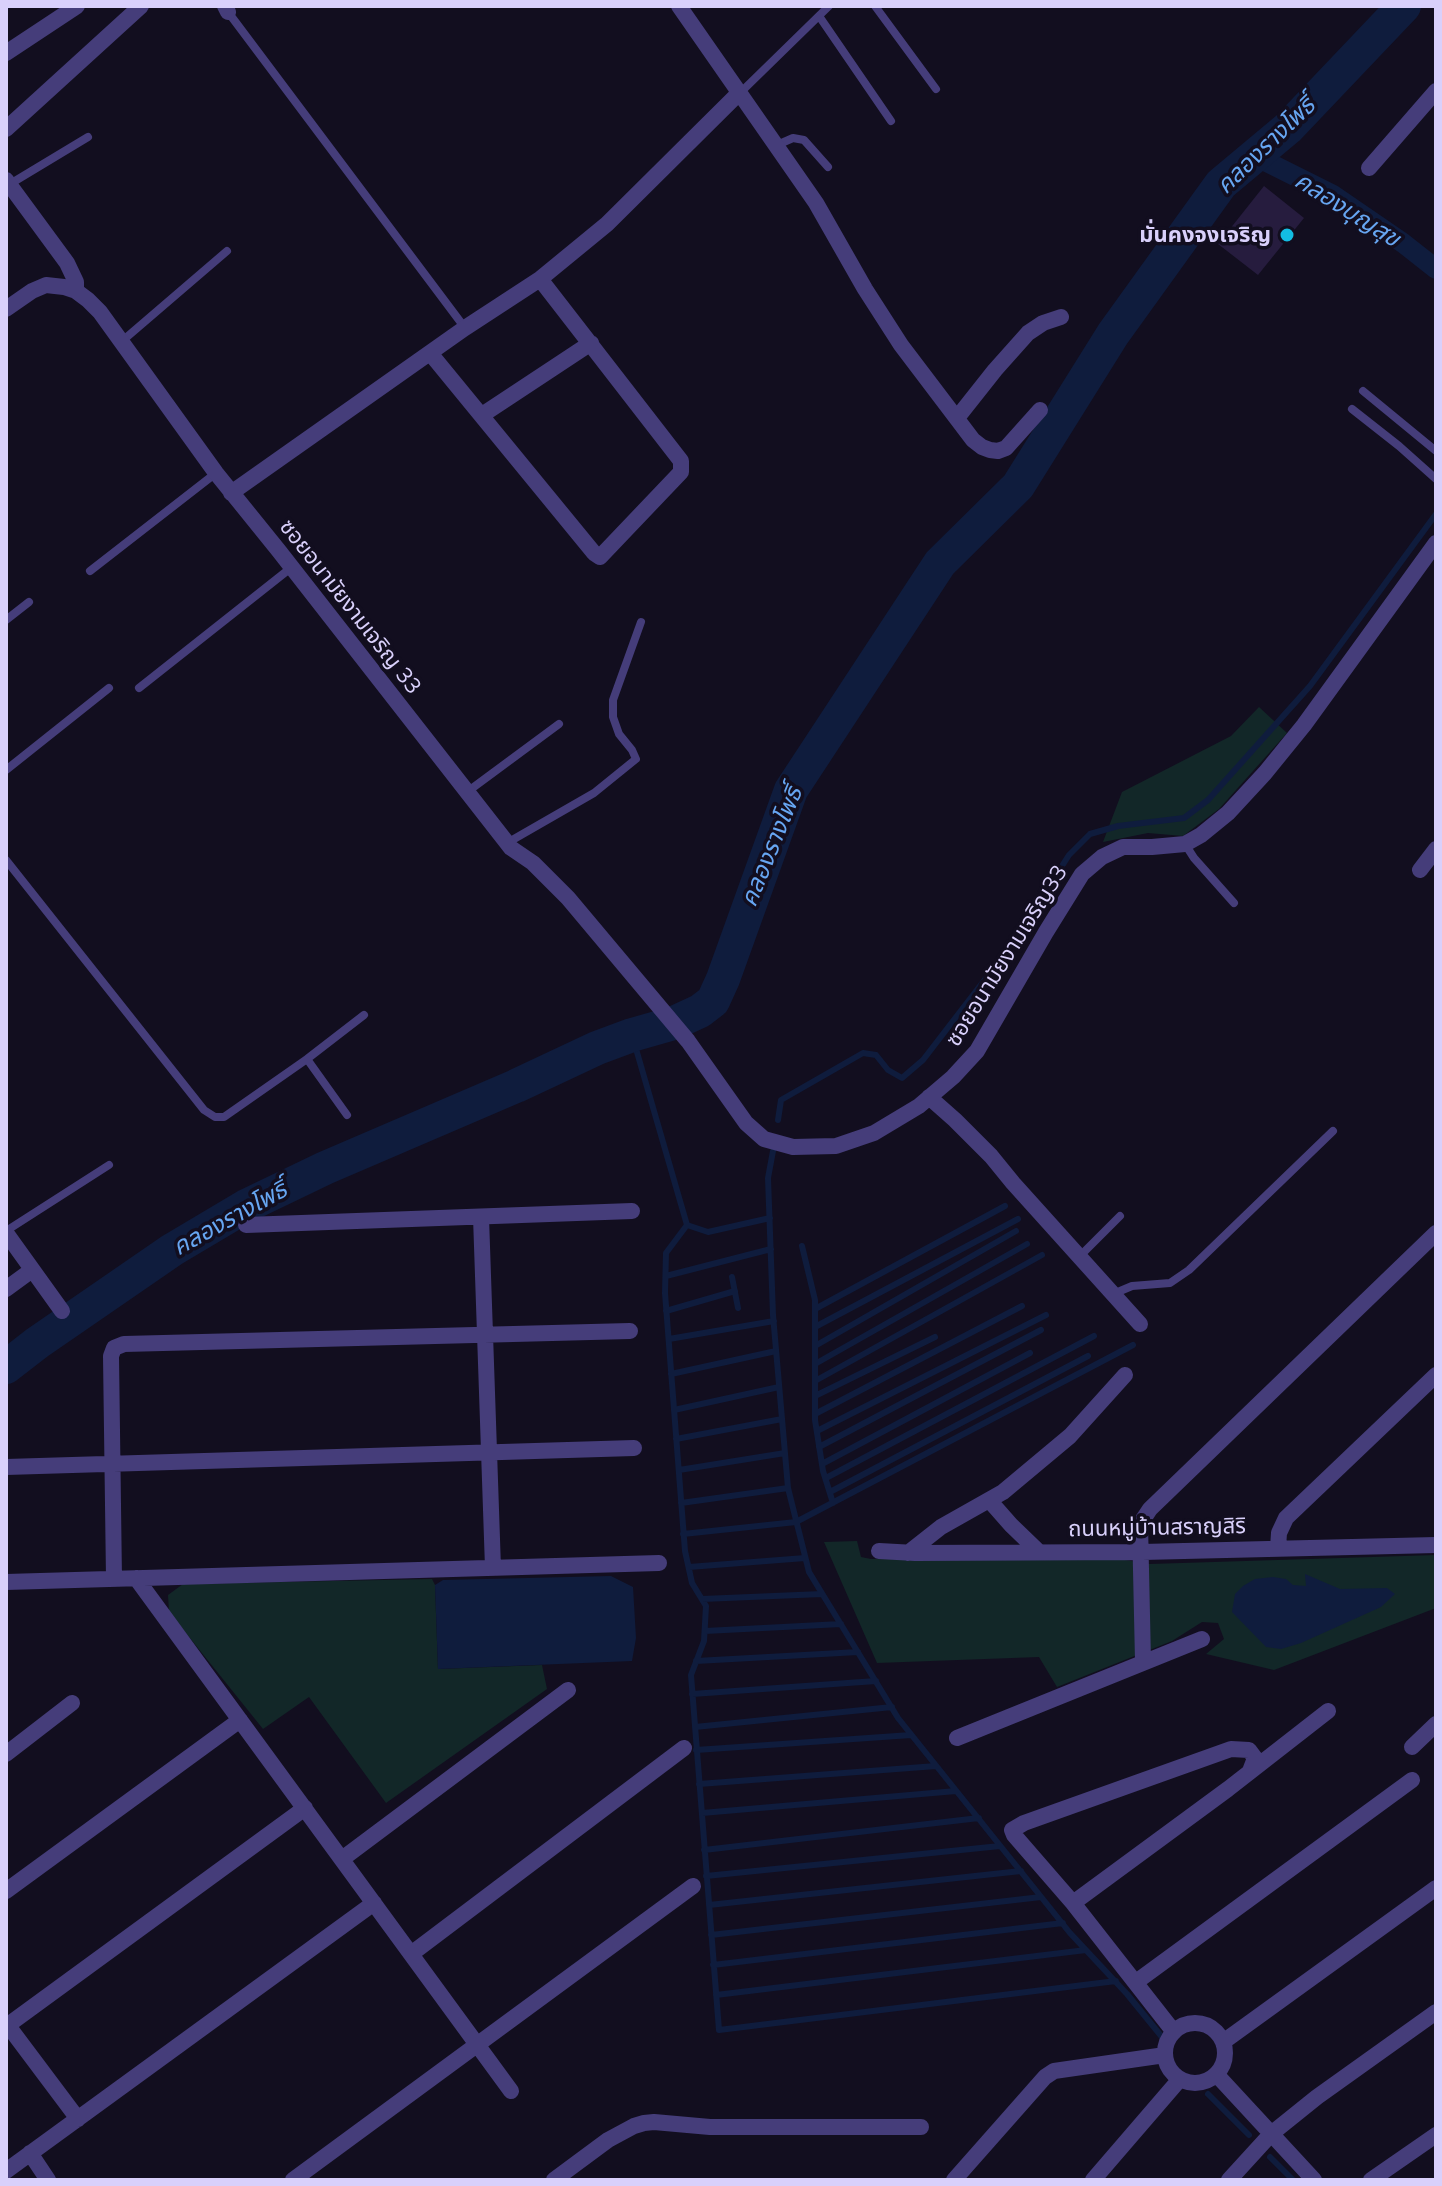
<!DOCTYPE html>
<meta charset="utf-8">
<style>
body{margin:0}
#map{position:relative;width:1442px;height:2186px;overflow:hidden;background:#120e1f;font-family:Mulish,sans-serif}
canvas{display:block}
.frame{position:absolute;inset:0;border:8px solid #d9d0fb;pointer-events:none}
</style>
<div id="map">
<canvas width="1442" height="2186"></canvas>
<div class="frame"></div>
</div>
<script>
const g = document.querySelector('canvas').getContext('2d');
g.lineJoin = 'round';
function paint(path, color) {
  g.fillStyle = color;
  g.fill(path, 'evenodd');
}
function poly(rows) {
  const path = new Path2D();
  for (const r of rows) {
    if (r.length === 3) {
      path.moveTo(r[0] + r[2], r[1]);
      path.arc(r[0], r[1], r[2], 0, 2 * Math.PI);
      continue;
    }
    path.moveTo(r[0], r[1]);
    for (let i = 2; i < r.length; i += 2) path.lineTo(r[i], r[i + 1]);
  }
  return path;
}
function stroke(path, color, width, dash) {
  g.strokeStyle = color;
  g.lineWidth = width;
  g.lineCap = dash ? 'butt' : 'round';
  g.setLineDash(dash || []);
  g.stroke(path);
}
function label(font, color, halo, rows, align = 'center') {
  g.font = font + ' Mulish,"Noto Sans Thai",sans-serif';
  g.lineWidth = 7;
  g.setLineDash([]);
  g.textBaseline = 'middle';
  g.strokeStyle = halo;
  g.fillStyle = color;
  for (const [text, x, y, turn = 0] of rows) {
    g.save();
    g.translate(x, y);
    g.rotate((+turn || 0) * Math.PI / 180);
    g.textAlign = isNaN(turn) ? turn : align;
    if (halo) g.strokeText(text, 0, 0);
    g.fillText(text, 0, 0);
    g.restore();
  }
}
const green = poly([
 [1259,707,1287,733,1219,809,1183,836,1148,833,1103,842,1122,792,1231,736],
 [857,1541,861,1557,871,1559,1113,1558,1150,1564,1436,1555,1436,1608,1274,1670,1206,1654,1224,1639,1218,1623,1202,1622,1172,1641,1057,1687,1039,1657,877,1663,824,1542],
 [432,1579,435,1585,438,1669,542,1665,547,1689,386,1803,309,1697,263,1729,169,1612,168,1595,183,1584]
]);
const water = poly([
 [1305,1574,1340,1589,1387,1588,1395,1594,1381,1607,1301,1643,1281,1649,1266,1647,1232,1612,1235,1594,1243,1586,1255,1579,1273,1577,1286,1579,1293,1585,1306,1586],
 [611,1576,633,1587,636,1638,632,1661,438,1669,435,1585,443,1580]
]);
const stream = poly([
 [6,6,7,6],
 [632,1035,687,1225,666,1253,665,1293,685,1551,692,1583,706,1606,704,1641,691,1675,719,2030,1116,1981],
 [778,1120,781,1100,863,1053,876,1055,888,1070,902,1078,923,1060,1013,943,1069,855,1090,834,1118,826,1184,818,1208,800,1310,686,1436,514],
 [773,1151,768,1178,773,1315,788,1488,809,1572,898,1718,1070,1933,1127,1994,1162,2037],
 [687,1225,708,1232,770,1218],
 [802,1246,815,1300,815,1420,823,1471,833,1503],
 [666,1276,771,1249],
 [732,1277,738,1308],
 [815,1309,1005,1206],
 [666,1311,735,1291],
 [815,1327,1018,1219],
 [669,1339,774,1321],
 [815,1346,1016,1231],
 [815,1364,1027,1244],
 [671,1374,776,1351],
 [815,1381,1042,1255],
 [815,1396,935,1337],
 [674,1410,779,1387],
 [815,1414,1022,1306],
 [817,1431,1046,1315],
 [676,1439,782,1419],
 [819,1447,1041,1330],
 [822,1464,1030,1353],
 [679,1470,785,1453],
 [826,1478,1094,1336],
 [830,1492,1088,1356],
 [681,1503,788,1488],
 [683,1534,796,1522,1133,1345],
 [689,1567,805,1558],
 [702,1599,822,1594],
 [705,1631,841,1624],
 [696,1661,858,1652],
 [692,1694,876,1681],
 [695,1727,892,1707],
 [696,1750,911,1735],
 [699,1784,936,1766],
 [702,1813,956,1791],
 [704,1850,979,1818],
 [706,1876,1000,1846],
 [709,1905,1021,1871],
 [711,1935,1041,1897],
 [713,1965,1063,1923],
 [716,1995,1086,1950],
 [1208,2094,1249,2135],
 [1270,2157,1293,2180]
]);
const canal = poly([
 [1255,156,1333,195,1403,243,1436,269]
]);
const river = poly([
 [6,1367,37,1343,172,1250,246,1206,325,1168,516,1086,597,1048,632,1035,674,1023,700,1011,713,1001,723,979,791,790,940,563,1018,486,1113,334,1221,184,1288,128,1404,6]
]);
const building = poly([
 [1264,186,1304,218,1258,275,1218,244]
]);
const lane = poly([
 [875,6,936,89],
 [228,12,465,328],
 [819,16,891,121],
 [741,92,829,6],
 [777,145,793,138,804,140,828,167],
 [10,184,88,137],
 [121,342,227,251],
 [1363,391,1436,451],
 [1352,409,1399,446,1436,479],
 [90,571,216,473],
 [6,620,29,602],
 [139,688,292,567],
 [6,770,109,688],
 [467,792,559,724],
 [507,843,594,793,636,759,632,750,619,734,613,717,613,700,641,622],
 [1185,844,1194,858,1234,903],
 [6,860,204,1110,215,1117,224,1117,307,1059,364,1015],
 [307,1059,347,1115],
 [6,1231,109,1165],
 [1080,1256,1120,1216],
 [1113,1294,1132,1286,1170,1283,1189,1270,1333,1131]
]);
const street = poly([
 [225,6,228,12],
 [679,6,816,203,865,289,901,345,973,440,982,447,990,450,998,451,1006,448,1040,410],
 [6,53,77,6],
 [6,129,141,6],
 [1369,168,1436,91],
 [6,180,67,263,76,282,76,291],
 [6,309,32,291,46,285,64,287,76,291,88,300,100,312,216,473,279,551,511,848,533,863,568,898,688,1041,746,1123,764,1139,793,1147,836,1146,874,1133,919,1106,953,1077,977,1051,1046,932,1082,874,1102,857,1123,847,1152,847,1185,844,1201,835,1228,813,1265,773,1304,725,1436,543],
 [430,353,594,553,600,557,681,472,681,461,540,279],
 [482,415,591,343],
 [957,418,995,370,1028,333,1043,323,1061,317],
 [231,493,465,328,540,279,607,224,740,92],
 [1420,870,1436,849],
 [929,1097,955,1120,991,1156,1013,1183,1140,1324],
 [481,1217,493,1568],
 [246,1225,632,1211],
 [6,1233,62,1311],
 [6,1289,32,1270],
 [6,1467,634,1448],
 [989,1500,1011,1525,1039,1552],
 [1278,1548,1279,1533,1286,1518,1436,1375],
 [879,1551,915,1553,1142,1552,1436,1545],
 [908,1553,941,1527,1003,1492,1070,1436,1125,1375],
 [136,1578,511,2091],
 [114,1579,111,1356,114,1348,124,1344,630,1331],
 [6,1582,659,1563],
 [1143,1661,1140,1524,1150,1509,1436,1233],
 [957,1738,1202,1639],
 [1412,1747,1436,1724],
 [6,1754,72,1703],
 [342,1859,568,1690],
 [6,1891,240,1720],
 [1073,1903,1228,1789,1328,1711],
 [411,1954,684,1748],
 [1136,1982,1412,1780],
 [1195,2053,30],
 [6,2023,78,2119],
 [8,2025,305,1808],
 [1174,2032,1073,1903,1014,1835,1012,1830,1024,1823,1231,1749,1249,1750,1255,1758,1250,1771],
 [1223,2042,1436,1888],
 [1216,2074,1314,2180],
 [30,2153,48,2180],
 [6,2171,374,1903],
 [293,2180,693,1886],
 [554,2180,608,2140,634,2126,644,2123,654,2122,710,2127,921,2127],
 [954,2180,1045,2077,1054,2071,1165,2055],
 [1093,2180,1180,2079],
 [1229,2180,1271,2134,1317,2097,1436,2012],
 [1371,2180,1436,2135]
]);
const markers = [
 [1287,235,8,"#13bde3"]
];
const poiNames = [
 ["มั่นคงจงเจริญ",1271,235]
];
const streetNames = [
 ["ซอยอนามัยงามเจริญ 33",350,607,52],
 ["ซอยอนามัยงามเจริญ33",1007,956,-58],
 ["ถนนหมู่บ้านสราญสิริ",1157,1528,-1]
];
const waterNames = [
 ["คลองรางโพธิ์",1266,146,-44],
 ["คลองบุญสุข",1347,210,32],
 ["คลองรางโพธิ์",772,847,-68],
 ["คลองรางโพธิ์",230,1219,-29]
];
paint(green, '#122728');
paint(water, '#0f1c3d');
stroke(stream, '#0f1c3d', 6);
stroke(canal, '#0f1c3d', 20);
stroke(river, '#0f1c3d', 34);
paint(building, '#261c3e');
stroke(lane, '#453d7a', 8);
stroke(street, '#453d7a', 16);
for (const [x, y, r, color] of markers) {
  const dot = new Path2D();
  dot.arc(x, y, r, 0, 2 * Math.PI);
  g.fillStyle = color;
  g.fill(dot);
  stroke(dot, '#120e1f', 3);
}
label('bold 22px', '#d9d0fb', '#120e1f', poiNames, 'right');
label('22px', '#d9d0fb', '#120e1f', streetNames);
label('italic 24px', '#67a6f2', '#120e1f', waterNames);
</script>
